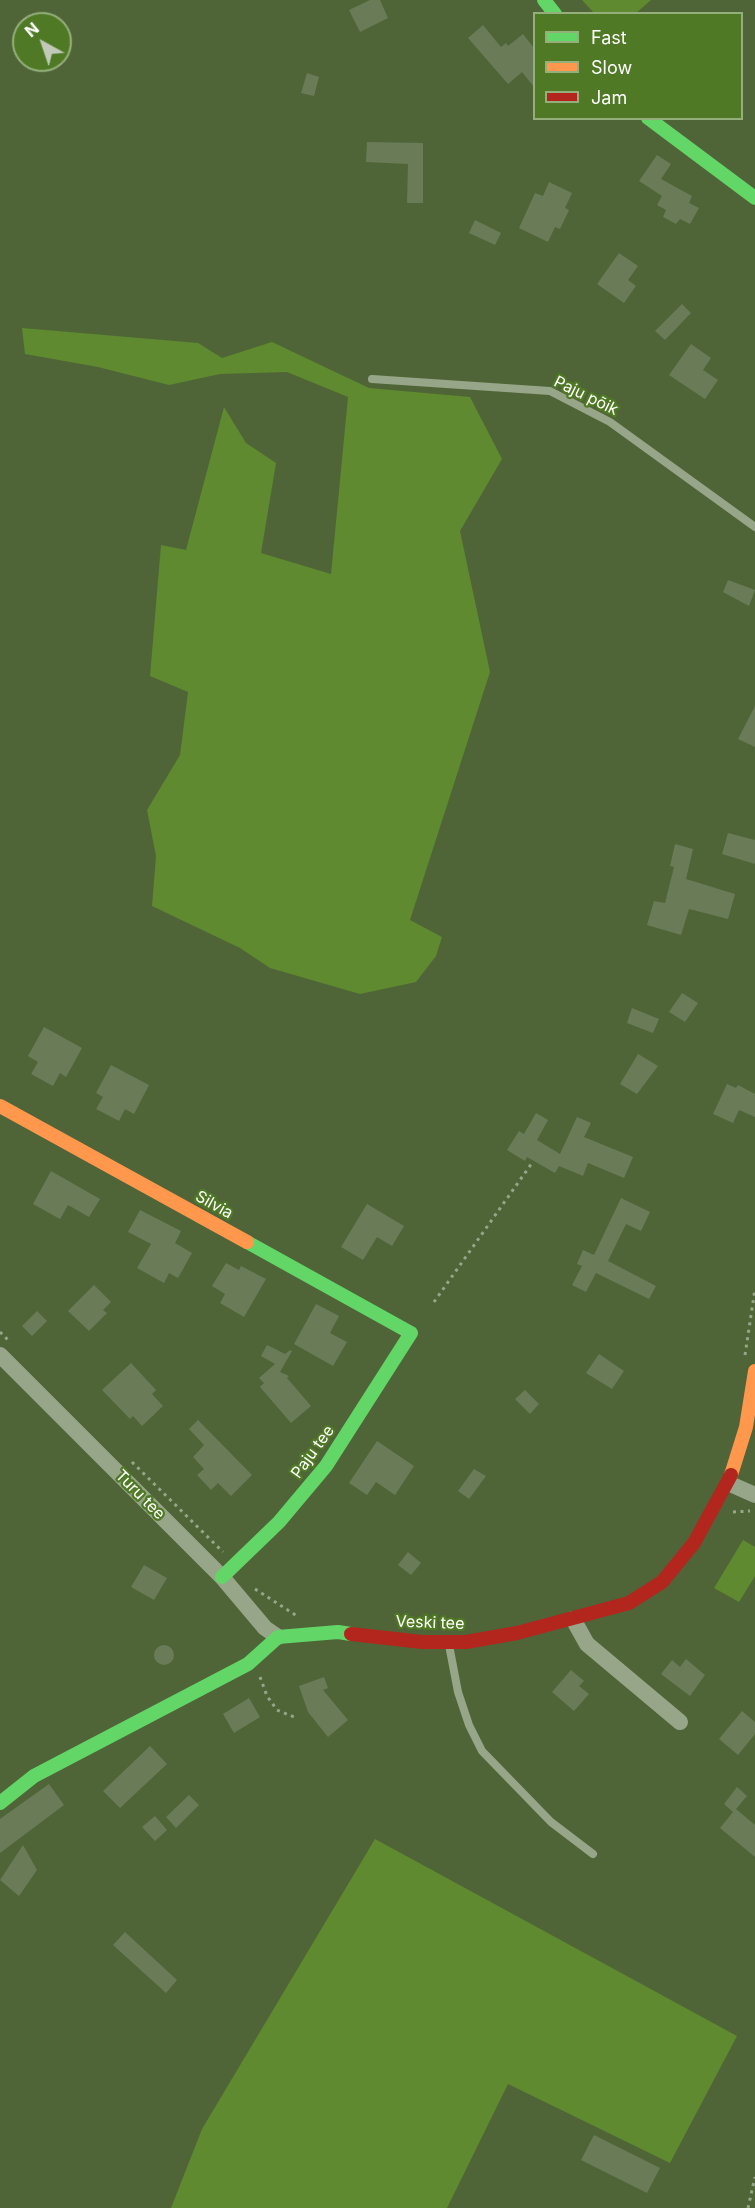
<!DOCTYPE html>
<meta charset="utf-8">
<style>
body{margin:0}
#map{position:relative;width:755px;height:2208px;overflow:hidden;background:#4f6538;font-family:Inter,sans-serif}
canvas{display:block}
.legend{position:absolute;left:533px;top:12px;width:210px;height:108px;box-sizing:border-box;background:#4f7924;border:2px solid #95af7c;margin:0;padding:8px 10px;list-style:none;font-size:18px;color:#fff}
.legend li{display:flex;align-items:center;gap:12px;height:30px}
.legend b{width:30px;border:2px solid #95af7c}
.north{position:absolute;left:12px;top:12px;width:60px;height:60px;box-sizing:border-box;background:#4f7924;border:2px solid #95af7c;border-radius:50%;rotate:320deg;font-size:16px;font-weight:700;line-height:24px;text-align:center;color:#fff}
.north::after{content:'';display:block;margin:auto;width:21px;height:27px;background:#c1c9b9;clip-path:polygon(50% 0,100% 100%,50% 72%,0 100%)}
</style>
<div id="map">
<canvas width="755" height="2208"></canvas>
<ul class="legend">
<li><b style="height:8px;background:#63d668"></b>Fast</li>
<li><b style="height:8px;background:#ff974d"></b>Slow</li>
<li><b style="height:8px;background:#b3261e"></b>Jam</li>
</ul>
<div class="north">N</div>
</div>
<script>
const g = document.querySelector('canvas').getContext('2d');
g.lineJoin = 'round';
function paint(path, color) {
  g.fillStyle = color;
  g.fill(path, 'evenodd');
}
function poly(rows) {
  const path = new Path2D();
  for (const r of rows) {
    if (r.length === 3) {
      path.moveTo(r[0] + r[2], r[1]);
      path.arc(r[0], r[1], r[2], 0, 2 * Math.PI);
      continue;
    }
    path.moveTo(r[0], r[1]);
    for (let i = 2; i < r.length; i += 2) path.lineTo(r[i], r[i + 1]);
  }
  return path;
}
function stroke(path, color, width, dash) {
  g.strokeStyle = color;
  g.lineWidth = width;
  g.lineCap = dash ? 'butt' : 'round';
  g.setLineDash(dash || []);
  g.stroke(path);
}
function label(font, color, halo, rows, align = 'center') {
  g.font = font + ' Inter,sans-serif';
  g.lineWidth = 4.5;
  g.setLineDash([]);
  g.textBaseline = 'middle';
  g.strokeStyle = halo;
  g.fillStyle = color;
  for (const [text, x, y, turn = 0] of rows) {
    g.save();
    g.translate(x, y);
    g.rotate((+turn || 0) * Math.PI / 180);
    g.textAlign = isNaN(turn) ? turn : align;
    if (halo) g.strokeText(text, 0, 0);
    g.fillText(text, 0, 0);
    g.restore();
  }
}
const green = poly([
 [582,0,651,0,635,14,594,13],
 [22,328,198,343,222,358,272,342,369,388,470,397,502,459,460,531,490,672,410,920,442,937,436,956,416,982,360,994,270,968,240,948,152,906,156,856,147,810,180,755,188,692,150,676,161,545,186,550,224,407,246,443,276,463,261,553,331,574,348,397,287,372,220,374,169,385,98,367,25,354],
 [743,1540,755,1547,755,1576,739,1602,714,1588],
 [375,1839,737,2036,670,2163,508,2084,447,2208,171,2208,202,2129]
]);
const building = poly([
 [370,0,380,0,388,18,360,32,349,10],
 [483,25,501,47,506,43,508,46,523,34,534,48,534,87,522,72,508,84,468,38],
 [307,73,319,77,314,96,301,93],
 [367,142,423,143,423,203,407,203,408,164,366,162],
 [657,155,671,164,661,179,692,196,689,203,699,208,690,224,680,219,676,224,663,217,666,210,657,205,662,196,639,181],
 [549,182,572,193,565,208,569,210,560,229,555,227,548,242,519,228,535,193,543,196],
 [475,220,501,233,495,245,469,233],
 [619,253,638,266,628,280,636,286,624,303,597,284],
 [682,304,691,313,665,340,655,331],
 [691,344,711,358,703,370,718,380,705,399,669,375],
 [728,580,755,590,749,606,723,592],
 [755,706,755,747,738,739],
 [728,833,755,840,755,864,722,854],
 [675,844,693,849,686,879,735,894,728,919,689,909,681,935,647,925,654,901,665,903,674,867,670,866],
 [682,993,698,1003,685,1022,669,1012],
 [632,1008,659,1019,653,1033,627,1023],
 [44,1027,82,1048,66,1077,60,1073,53,1086,31,1074,38,1062,28,1056],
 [638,1054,658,1066,637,1094,620,1084],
 [111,1065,149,1085,134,1114,125,1109,119,1121,96,1109,103,1097,96,1093],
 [727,1084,736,1088,738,1085,755,1094,755,1117,739,1110,733,1123,713,1114],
 [536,1113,548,1120,537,1140,560,1154,577,1117,591,1123,584,1137,633,1157,624,1178,588,1163,583,1176,559,1166,555,1173,527,1157,525,1161,507,1150,519,1131,524,1134],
 [51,1171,100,1199,89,1217,68,1205,60,1219,33,1204],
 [621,1198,650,1212,641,1231,626,1224,608,1261,656,1286,649,1299,596,1273,586,1292,572,1285,582,1266,577,1264,583,1250,594,1255],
 [367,1204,404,1226,392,1246,377,1237,363,1260,341,1247],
 [140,1210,181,1231,175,1243,192,1253,178,1278,169,1273,164,1283,137,1268,151,1244,128,1232],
 [226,1263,239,1270,241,1266,266,1279,244,1317,220,1303,225,1294,212,1286],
 [94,1285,111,1302,103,1310,107,1313,89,1331,68,1311],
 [316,1304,339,1316,330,1333,347,1342,333,1366,294,1344],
 [37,1311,47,1321,32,1336,22,1326],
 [267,1345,285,1354,290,1350,292,1351,280,1372,289,1376,287,1378,311,1406,291,1423,260,1387,264,1383,259,1378,275,1364,261,1356],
 [599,1354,624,1371,612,1389,586,1373],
 [131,1363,156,1390,152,1394,163,1406,142,1426,133,1416,130,1419,102,1390],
 [525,1390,539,1404,530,1414,515,1399],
 [198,1420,252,1475,231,1496,218,1483,211,1490,197,1475,204,1469,193,1457,204,1445,189,1429],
 [377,1441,414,1466,395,1495,376,1482,367,1495,349,1483],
 [474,1469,486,1476,469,1499,458,1491],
 [408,1552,421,1563,411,1575,398,1565],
 [144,1565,167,1578,154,1600,131,1587],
 [164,1655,10],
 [686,1659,705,1675,690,1696,661,1674,672,1660,680,1667],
 [571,1670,584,1681,579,1686,589,1694,574,1711,552,1692],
 [324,1677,328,1688,323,1690,348,1720,328,1737,308,1712,299,1686],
 [249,1698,260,1717,234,1733,223,1714],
 [742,1711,755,1722,755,1734,738,1755,719,1739],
 [150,1746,167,1764,120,1808,103,1791],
 [49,1784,64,1805,0,1853,0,1819],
 [737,1787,747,1796,736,1809,755,1825,755,1857,720,1828,733,1812,724,1804],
 [189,1795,199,1805,176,1828,166,1817],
 [155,1816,167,1830,155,1841,142,1827],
 [23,1845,37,1870,19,1896,0,1880],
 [125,1932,177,1980,166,1993,113,1945],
 [594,2135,660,2168,647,2193,581,2160]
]);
const path = poly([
 [434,1302,532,1163],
 [0,1332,9,1341],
 [745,1355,755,1289],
 [132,1462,223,1552],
 [733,1512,750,1511],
 [255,1589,297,1616],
 [260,1677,267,1696,277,1710,294,1717],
 [748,2208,755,2177]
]);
const lane = poly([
 [372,379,550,391,610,422,755,527],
 [449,1645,458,1692,469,1725,482,1751,551,1822,593,1854]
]);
const street = poly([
 [0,1355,222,1577,265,1628,278,1637],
 [728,1483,755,1495],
 [573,1619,587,1644,680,1722]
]);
const fast = poly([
 [544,0,555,14],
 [648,118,755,198],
 [222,1577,279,1522,326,1466,411,1333,247,1242],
 [0,1803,34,1776,248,1664,278,1637,338,1632,351,1634]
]);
const slow = poly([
 [0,1106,247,1242],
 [731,1475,746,1427,755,1371]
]);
const jam = poly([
 [351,1634,422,1642,466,1642,517,1633,629,1603,662,1582,694,1543,731,1475]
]);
const streetNames = [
 ["Paju põik",586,396,26],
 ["Silvia",214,1205,29],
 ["Paju tee",313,1452,-54],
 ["Turu tee",140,1495,45],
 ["Veski tee",430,1623,2]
];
paint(green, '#5f8a2f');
paint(building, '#6a7b58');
stroke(path, '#97a688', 3, [3, 4.5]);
stroke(lane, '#97a688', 8);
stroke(street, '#97a688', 16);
stroke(fast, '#63d668', 14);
stroke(slow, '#ff974d', 14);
stroke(jam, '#b3261e', 14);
label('16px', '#fff', '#4f7924', streetNames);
</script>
